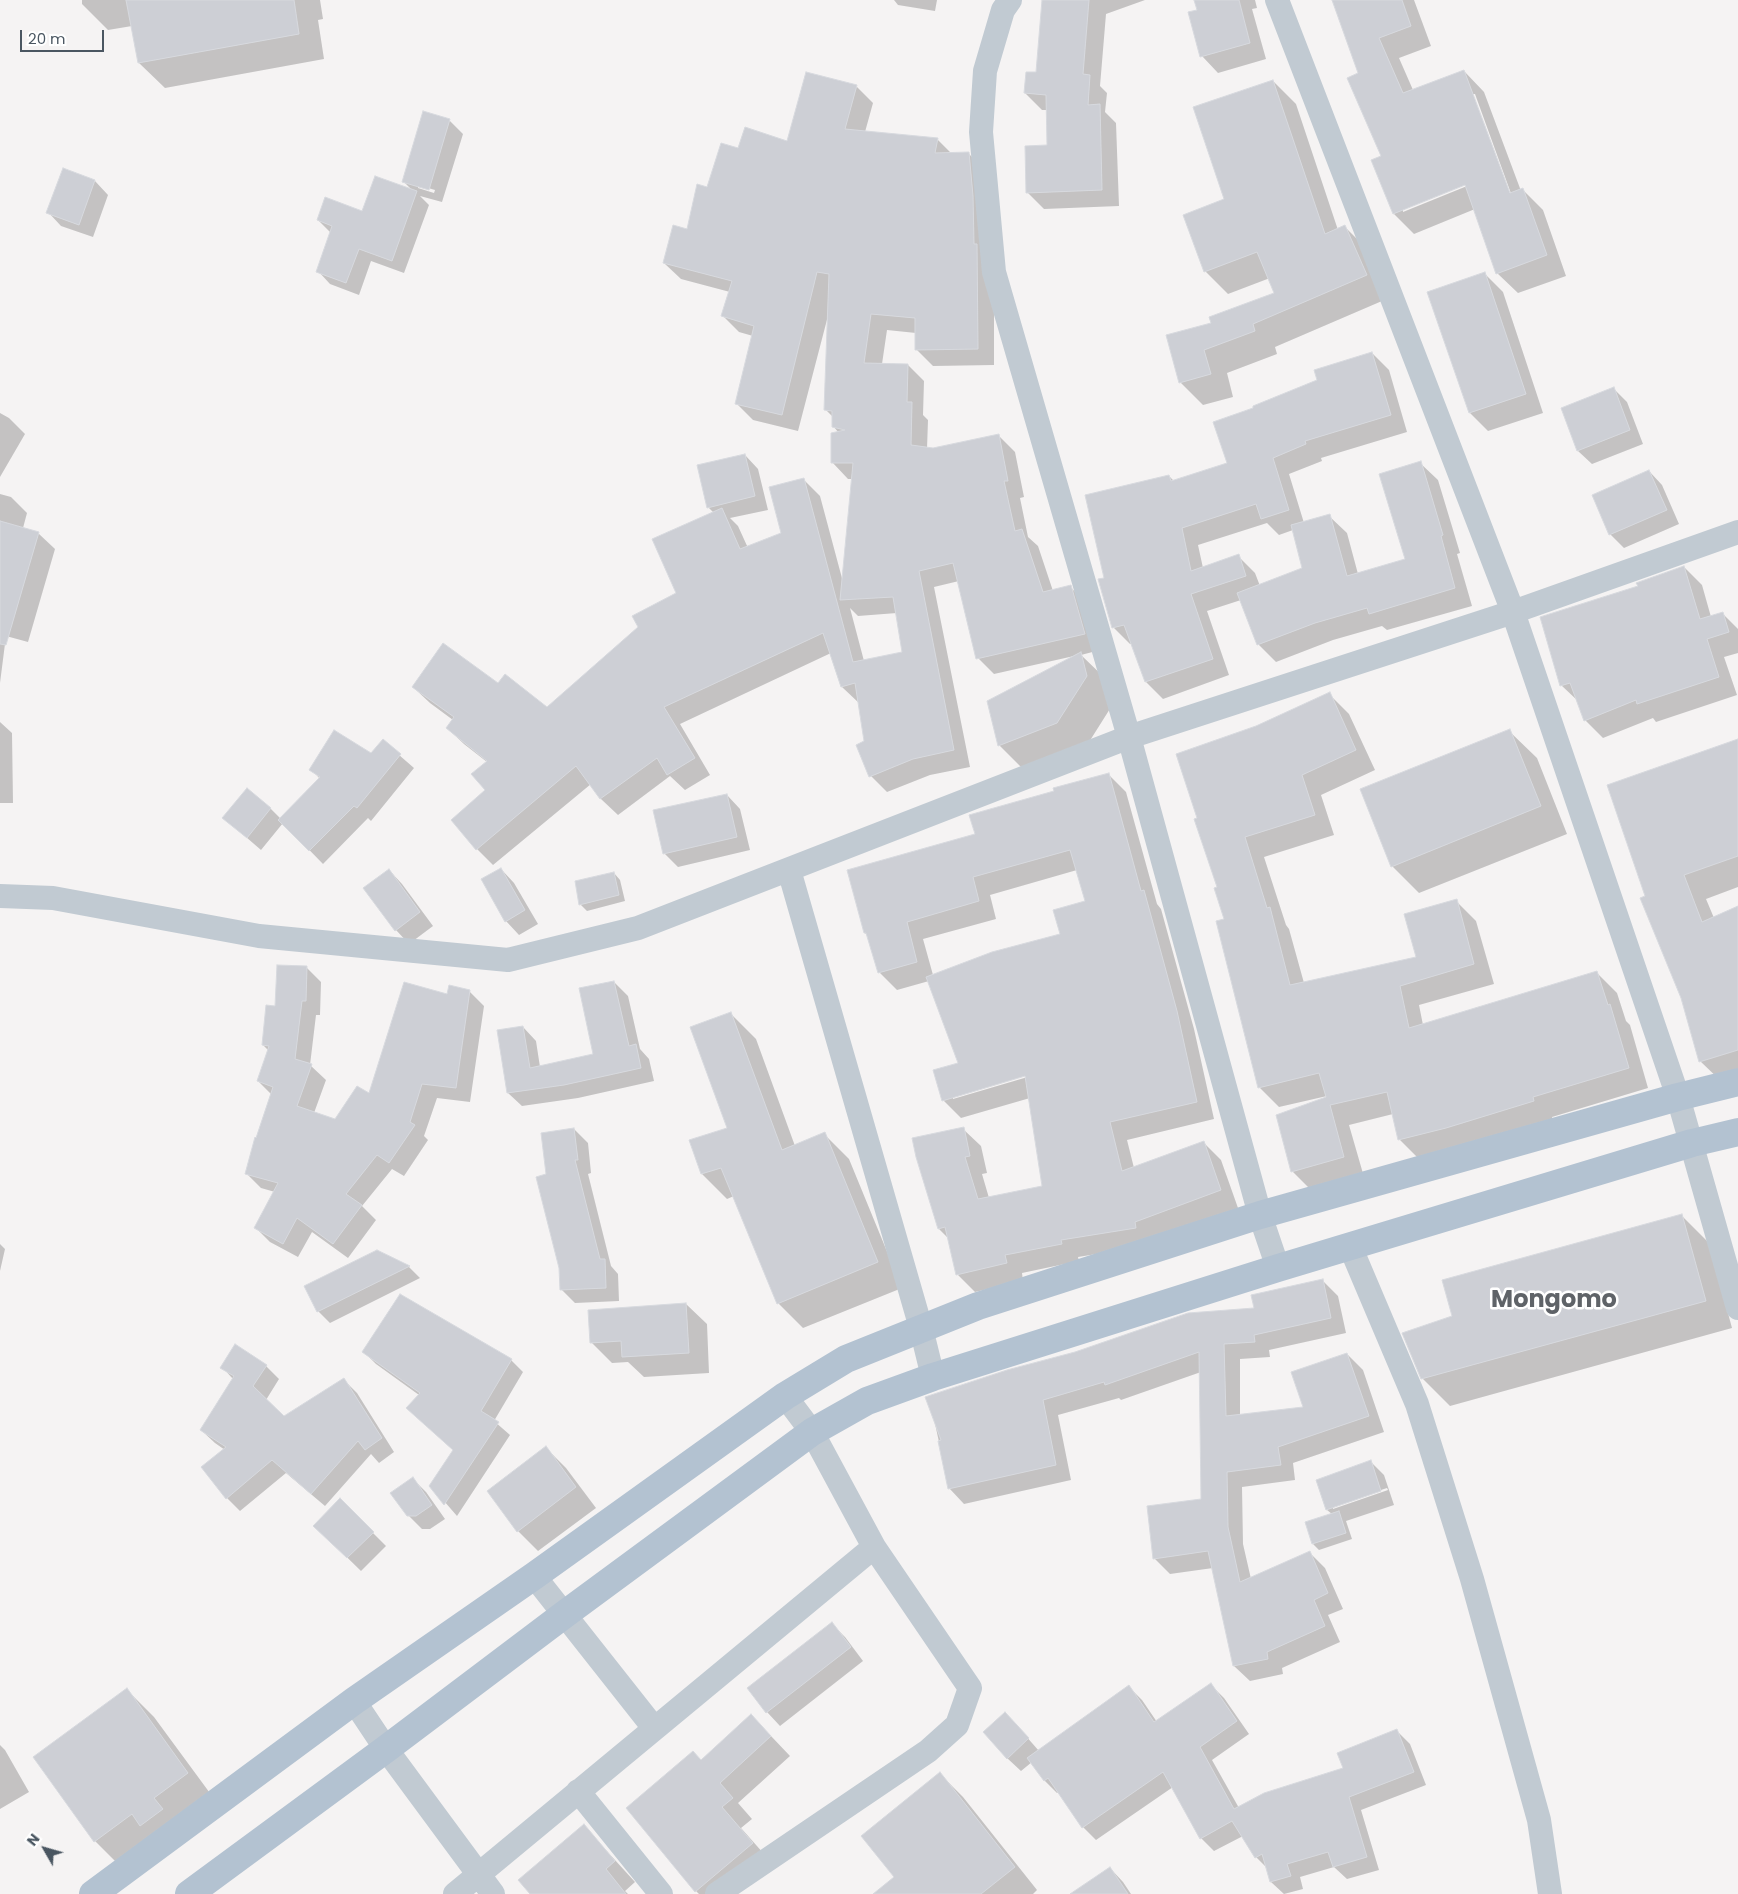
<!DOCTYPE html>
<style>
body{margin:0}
#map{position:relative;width:1738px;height:1894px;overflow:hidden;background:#f5f3f3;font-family:Poppins,sans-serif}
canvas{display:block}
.north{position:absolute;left:20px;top:1824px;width:50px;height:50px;-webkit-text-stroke:4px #fff;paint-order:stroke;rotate:308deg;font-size:14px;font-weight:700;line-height:20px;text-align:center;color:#4a5661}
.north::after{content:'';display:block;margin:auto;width:18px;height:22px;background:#4a5661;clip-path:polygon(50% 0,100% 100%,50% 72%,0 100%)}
.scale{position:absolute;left:20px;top:30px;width:84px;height:22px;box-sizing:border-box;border:2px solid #4a5661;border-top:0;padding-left:6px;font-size:15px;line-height:18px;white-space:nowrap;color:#4a5661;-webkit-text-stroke:4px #fff;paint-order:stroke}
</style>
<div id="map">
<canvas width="1738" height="1894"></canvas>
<div class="north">N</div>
<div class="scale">20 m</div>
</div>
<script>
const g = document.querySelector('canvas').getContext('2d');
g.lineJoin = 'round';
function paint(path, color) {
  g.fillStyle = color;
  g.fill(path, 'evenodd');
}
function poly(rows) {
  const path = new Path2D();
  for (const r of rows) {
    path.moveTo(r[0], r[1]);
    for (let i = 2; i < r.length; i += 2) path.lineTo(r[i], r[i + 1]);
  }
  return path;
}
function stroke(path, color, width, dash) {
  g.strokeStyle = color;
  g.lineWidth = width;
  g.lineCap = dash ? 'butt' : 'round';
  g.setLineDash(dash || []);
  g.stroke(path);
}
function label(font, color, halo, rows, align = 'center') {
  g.font = font + ' Poppins,sans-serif';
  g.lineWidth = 5;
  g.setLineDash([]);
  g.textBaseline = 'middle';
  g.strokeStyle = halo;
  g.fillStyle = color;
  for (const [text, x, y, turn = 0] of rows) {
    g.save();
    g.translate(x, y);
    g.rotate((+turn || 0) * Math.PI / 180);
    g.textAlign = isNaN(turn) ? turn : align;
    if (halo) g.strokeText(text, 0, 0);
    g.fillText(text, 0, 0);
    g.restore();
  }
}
const shadow = poly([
 [82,0,320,0,323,19,318,20,324,59,165,88,139,63,132,26,108,30,82,4],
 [894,0,937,0,935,11,898,5],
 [1043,0,1145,0,1106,14,1100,86,1107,93,1105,112,1116,123,1119,206,1044,209,1027,192,1048,146,1047,110,1042,110,1025,93,1037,74],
 [1195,0,1255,0,1257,8,1252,9,1266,59,1218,73,1202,56,1199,11],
 [1333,0,1414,0,1431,46,1399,58,1413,90,1464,71,1484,92,1521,191,1523,190,1543,210,1566,276,1518,293,1497,273,1475,209,1414,234,1394,214,1373,160,1382,156,1360,73],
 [1472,94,1475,94,1513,199,1511,200],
 [1471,181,1472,184,1403,212,1403,209],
 [1273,81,1296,104,1338,230,1345,227,1368,250,1389,298,1275,347,1277,354,1227,373,1233,397,1203,405,1180,382,1213,323,1276,293,1270,278,1228,294,1205,271,1225,200],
 [856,86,873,103,865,132,937,139,952,154,969,154,985,170,994,301,994,365,933,366,916,349,916,333,887,330,882,364,908,365,924,381,923,415,928,420,927,449,933,450,999,436,1015,452,1024,497,1020,498,1028,537,1038,546,1053,591,1070,587,1087,603,1100,650,1081,655,1108,681,1113,704,1084,750,1026,772,999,745,1074,656,994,674,978,658,959,581,934,587,970,767,930,775,887,792,871,776,860,704,842,687,831,653,680,724,710,775,685,790,670,776,618,815,601,799,591,784,493,865,477,849,453,820,487,791,487,762,464,744,447,728,453,720,430,703,413,687,499,685,547,708,678,594,714,513,708,507,745,455,758,469,768,510,730,518,738,526,748,548,782,534,803,479,820,496,843,582,853,479,848,479,832,462,839,433,833,426,833,417,826,410,829,312,798,431,753,420,736,403,753,336,739,332,723,316,730,292,681,279,664,263,688,230,708,188,739,150,788,143],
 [850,608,858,616,897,613,903,653,864,661],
 [449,120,463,134,442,202,420,196,429,205,404,273,371,261,359,295,330,284,318,271,331,233,318,220,362,212,413,191,403,181],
 [418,185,435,190,434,193,418,188],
 [63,170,95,181,108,195,93,237,61,226,48,212],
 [1485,274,1503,292,1543,413,1488,431,1470,413],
 [1372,353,1389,370,1407,432,1321,458,1322,461,1289,474,1304,523,1329,516,1347,533,1358,574,1407,560,1420,463,1438,480,1460,553,1457,554,1472,606,1387,630,1382,626,1333,640,1276,662,1259,645,1241,600,1207,611,1229,675,1163,699,1146,682,1132,644,1130,644,1113,627,1105,579,1169,476,1175,482,1229,464,1255,408,1319,380],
 [1267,523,1279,535,1293,530,1304,568,1260,586,1255,573,1238,556,1203,568,1198,545],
 [1614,389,1627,402,1643,444,1592,464,1578,451,1563,409],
 [0,413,9,418,25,434,0,477],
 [1649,471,1662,485,1679,524,1624,548,1610,534],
 [0,494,11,497,27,513,23,528,38,533,55,549,28,642,6,636,0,683],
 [1684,567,1702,585,1711,617,1722,613,1738,629,1738,653,1724,657,1737,695,1656,722,1653,718,1603,738,1585,720,1579,702,1561,685],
 [1329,694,1349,714,1375,770,1321,795,1334,835,1264,857,1286,925,1289,929,1304,983,1417,958,1456,901,1476,921,1494,984,1419,1005,1423,1025,1597,973,1617,993,1626,1021,1630,1025,1648,1088,1552,1117,1553,1121,1419,1159,1399,1139,1393,1114,1349,1125,1364,1177,1312,1191,1292,1171,1328,1097,1327,1096,1279,1107,1259,1087,1218,888,1199,818,1257,728],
 [0,722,12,733,13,803,0,803],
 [1509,731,1537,758,1567,834,1419,893,1392,866],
 [1738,740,1738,887,1706,899,1714,918,1738,907,1738,1080,1724,1084,1700,1061,1682,998,1647,897],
 [383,741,414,768,371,821,368,818,323,864,283,823,261,850,224,818,270,808,281,819,320,779,311,769,371,755],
 [1108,774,1126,792,1157,904,1161,909,1194,1029,1214,1119,1127,1140,1134,1168,1204,1143,1221,1160,1238,1208,1153,1245,1078,1257,1079,1261,1022,1273,1023,1281,975,1292,957,1274,949,1239,939,1229,963,1129,981,1146,987,1173,982,1174,989,1198,1044,1187,1030,1098,961,1118,943,1100,960,1063,929,981,897,990,879,972,868,936,865,933,976,834,1056,792],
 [1077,870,1086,902,1061,935,933,975,923,939,996,919,990,895],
 [1031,1073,1031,1076,953,1099,953,1096],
 [727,795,740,809,750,850,678,867,664,853],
 [501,869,514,883,538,924,519,935,506,921],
 [389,870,402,884,433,926,409,944,396,930],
 [614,873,620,880,625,901,587,911,580,904],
 [307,968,321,982,320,1015,316,1015,310,1065,326,1080,314,1113,335,1120,369,1095,447,996,469,991,484,1006,470,1102,437,1098,424,1136,428,1140,404,1176,392,1169,362,1206,376,1220,348,1258,312,1232,298,1257,270,1242,256,1228,275,1192,261,1188,247,1174,272,1095,258,1081,269,1051,263,1045,277,1007],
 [614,982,628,996,640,1049,649,1059,654,1081,578,1098,522,1106,508,1093,523,1027,536,1041,540,1067,594,1055],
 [731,1014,756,1039,795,1146,824,1134,849,1159,902,1288,803,1328,778,1303,734,1196,727,1199,702,1174,728,1129],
 [574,1129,588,1143,591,1173,588,1174,611,1266,618,1274,619,1301,575,1303,561,1289,561,1268,547,1175],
 [1682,1216,1709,1243,1732,1328,1450,1406,1423,1379,1404,1334,1453,1317],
 [0,1244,5,1249,0,1271],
 [377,1251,409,1267,420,1278,330,1323,318,1311],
 [1323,1281,1338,1296,1346,1333,1269,1350,1270,1357,1240,1359,1240,1416,1304,1408,1347,1354,1363,1370,1384,1432,1293,1463,1295,1480,1242,1487,1243,1544,1251,1579,1310,1553,1325,1568,1343,1609,1328,1615,1340,1642,1282,1668,1283,1674,1250,1681,1234,1666,1213,1568,1170,1574,1154,1558,1202,1500,1201,1372,1121,1400,1119,1398,1058,1415,1071,1480,964,1504,949,1488,934,1419,1256,1309],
 [686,1304,707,1324,709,1373,644,1377,628,1362,612,1363,591,1342],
 [364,1352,511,1360,523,1372,494,1421,510,1435,457,1516,431,1486,454,1451,407,1408,419,1395,376,1364],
 [266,1366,279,1379,266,1400,284,1417,344,1380,357,1393,394,1452,379,1463,371,1454,325,1506,286,1473,240,1511,227,1498,225,1450,215,1443,201,1430,233,1379,222,1367],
 [546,1448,566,1468,596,1508,538,1551,518,1531],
 [1371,1462,1384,1475,1394,1505,1346,1521,1352,1539,1319,1550,1313,1544,1306,1523,1332,1514,1327,1510,1317,1480],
 [1387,1488,1388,1490,1333,1509,1333,1506],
 [412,1478,426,1492,445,1519,430,1529,422,1529,408,1515],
 [340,1500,386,1546,361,1571,315,1526],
 [832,1624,845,1637,863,1661,780,1726,767,1712],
 [1211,1685,1224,1698,1249,1734,1212,1760,1239,1808,1345,1768,1397,1731,1410,1744,1426,1785,1361,1810,1379,1870,1347,1879,1334,1867,1300,1877,1303,1889,1284,1894,1271,1882,1268,1869,1256,1857,1243,1836,1214,1851,1201,1838,1173,1787,1096,1840,1083,1827,1059,1792,1057,1793,1044,1780,1032,1762,1021,1771,1007,1758,1018,1727,1039,1751,1129,1687,1142,1700,1157,1722],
 [127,1690,154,1717,215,1800,122,1868,95,1841],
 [771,1736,790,1756,738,1803,752,1819,741,1828,772,1863,735,1894,699,1894,696,1891,701,1761],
 [0,1745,5,1750,29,1792,0,1809],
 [940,1774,963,1797,1037,1890,1033,1894,875,1894,896,1877],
 [584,1826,635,1882,625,1891,628,1894,532,1894],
 [1110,1868,1123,1882,1131,1894,1087,1894]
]);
const building = poly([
 [126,0,294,0,299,34,138,63,126,0],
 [1042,0,1089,0,1083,74,1090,75,1088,105,1100,104,1102,190,1026,193,1025,146,1047,145,1046,95,1024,93,1026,72,1036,72,1042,0],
 [1194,0,1239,0,1250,43,1200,57,1188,12,1197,10,1194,0],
 [1332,0,1402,0,1411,26,1379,38,1403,93,1464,70,1510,193,1523,188,1547,255,1496,274,1465,185,1393,214,1371,160,1381,156,1347,78,1358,73,1332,0],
 [806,72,857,85,845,129,938,138,935,153,969,152,973,196,974,244,977,244,978,349,915,350,915,318,871,314,864,363,908,364,907,402,912,402,911,445,933,448,999,434,1008,481,1004,481,1015,531,1022,529,1043,592,1071,585,1085,634,976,659,953,563,919,571,954,750,913,759,869,777,856,745,864,741,855,683,841,687,823,633,664,707,695,758,667,775,657,758,600,799,576,766,476,850,451,820,485,790,471,774,487,761,446,728,454,717,412,687,443,643,498,683,505,674,547,707,638,627,632,616,676,593,652,539,722,508,740,549,781,533,769,487,804,478,853,662,902,652,893,597,840,600,853,463,831,463,831,433,845,430,832,427,832,411,824,410,829,274,817,272,782,415,735,404,754,326,721,316,732,281,663,263,673,225,687,229,697,184,707,187,721,143,738,148,745,127,787,141,806,72],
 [1273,80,1325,234,1345,225,1367,275,1253,324,1255,331,1204,350,1211,374,1179,383,1166,335,1211,323,1209,317,1274,293,1257,252,1204,272,1183,215,1224,199,1193,107,1273,80],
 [423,111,450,119,429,190,402,182,423,111],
 [63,168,95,180,79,225,46,213,63,168],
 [375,176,417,191,392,261,359,249,346,283,316,272,332,226,317,220,325,197,362,211,375,176],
 [1485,272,1526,394,1469,413,1427,292,1485,272],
 [1372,352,1391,415,1305,441,1306,444,1273,458,1289,510,1261,519,1256,504,1182,528,1191,571,1239,554,1246,576,1191,594,1213,659,1145,682,1124,625,1112,628,1098,579,1104,578,1085,495,1169,475,1171,481,1227,463,1213,422,1253,408,1253,406,1317,380,1314,370,1372,352],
 [1614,387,1630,430,1577,451,1561,408,1614,387],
 [745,454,755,496,707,508,697,465,745,454],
 [1421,461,1443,535,1441,536,1455,588,1369,614,1367,608,1315,623,1257,645,1237,593,1302,568,1291,525,1330,514,1347,576,1405,559,1379,474,1421,461],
 [1649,470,1667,510,1609,535,1592,495,1649,470],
 [0,521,39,532,6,645,0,644,0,521],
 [1684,566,1700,619,1723,612,1729,632,1707,639,1719,677,1637,704,1636,700,1584,721,1570,683,1560,686,1540,617,1638,586,1636,583,1684,566],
 [1081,652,1087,676,1057,723,998,746,987,701,1081,652],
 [1330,692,1356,750,1302,775,1315,815,1245,837,1267,908,1270,907,1290,985,1416,957,1404,914,1457,899,1474,964,1400,986,1409,1028,1597,971,1608,1005,1610,1004,1629,1068,1533,1097,1534,1101,1446,1128,1398,1140,1387,1092,1330,1105,1344,1157,1291,1172,1276,1115,1326,1097,1319,1073,1258,1088,1216,921,1224,919,1214,888,1217,887,1194,819,1197,818,1176,754,1256,726,1330,692],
 [1510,729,1541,806,1391,867,1360,789,1510,729],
 [334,730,371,753,383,739,401,754,357,808,354,806,309,851,278,820,320,777,309,770,334,730],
 [1738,739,1738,856,1684,875,1702,922,1738,906,1738,1050,1699,1062,1681,998,1640,898,1645,896,1607,785,1738,739],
 [1109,773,1141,891,1144,890,1177,1011,1197,1102,1110,1122,1122,1171,1204,1141,1221,1190,1135,1222,1136,1228,1061,1240,1062,1244,1005,1255,1007,1263,956,1275,945,1227,938,1229,916,1157,912,1138,964,1127,970,1156,965,1157,978,1199,1042,1186,1025,1076,942,1101,933,1070,958,1063,926,977,992,952,1060,934,1053,910,1085,901,1070,850,973,877,979,901,907,922,917,962,878,973,866,933,864,933,847,870,975,834,969,815,1054,791,1053,788,1109,773],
 [247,788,271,808,247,838,222,818,247,788],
 [727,794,737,837,663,854,653,810,727,794],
 [501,868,525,910,505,922,481,879,501,868],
 [389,869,420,912,395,931,363,888,389,869],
 [614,872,619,895,579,905,575,881,614,872],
 [277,965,307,966,306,1001,302,1001,295,1059,312,1064,297,1106,335,1119,357,1086,369,1093,404,982,447,994,449,985,470,990,456,1088,422,1084,410,1122,415,1125,389,1163,377,1155,346,1194,362,1205,333,1244,297,1218,283,1244,254,1228,278,1183,245,1174,255,1137,256,1138,273,1087,257,1081,269,1046,262,1045,266,1005,275,1006,277,965],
 [614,981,629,1046,636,1044,641,1068,564,1085,507,1093,497,1030,523,1026,530,1068,593,1054,579,988,614,981],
 [731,1012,782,1150,825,1132,878,1262,777,1304,721,1168,701,1174,689,1140,727,1128,690,1027,731,1012],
 [574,1128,578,1160,575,1160,600,1259,605,1259,606,1288,560,1290,559,1268,536,1177,546,1174,541,1133,574,1128],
 [1682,1214,1706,1301,1421,1379,1402,1333,1452,1316,1442,1280,1682,1214],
 [377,1250,410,1266,317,1312,304,1286,377,1250],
 [1323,1279,1331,1318,1254,1335,1255,1342,1224,1344,1226,1416,1303,1407,1291,1372,1347,1353,1369,1416,1278,1447,1281,1465,1227,1472,1228,1527,1240,1582,1310,1551,1328,1593,1314,1600,1325,1626,1267,1652,1268,1659,1233,1666,1208,1551,1153,1559,1147,1506,1201,1499,1199,1352,1105,1385,1104,1382,1043,1400,1056,1465,948,1489,938,1441,941,1440,925,1397,1007,1370,1075,1352,1188,1313,1254,1308,1251,1295,1323,1279],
 [400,1294,512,1359,481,1411,499,1422,444,1505,429,1486,453,1450,406,1408,420,1393,362,1352,400,1294],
 [686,1303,689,1353,622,1357,621,1341,590,1343,588,1310,686,1303],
 [235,1344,267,1365,253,1386,284,1416,344,1378,382,1438,365,1450,358,1441,311,1494,272,1460,226,1499,201,1467,226,1447,200,1430,234,1376,220,1368,235,1344],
 [546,1446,576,1487,517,1532,487,1491,546,1446],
 [1371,1460,1381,1491,1326,1510,1316,1480,1371,1460],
 [413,1477,432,1505,416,1516,407,1516,390,1493,413,1477],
 [340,1498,374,1532,347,1558,313,1526,340,1498],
 [1339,1511,1346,1533,1312,1544,1305,1522,1339,1511],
 [832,1622,851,1647,766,1713,747,1688,832,1622],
 [1211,1683,1237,1721,1200,1747,1234,1809,1264,1793,1343,1768,1337,1753,1397,1729,1414,1772,1349,1797,1367,1857,1333,1867,1328,1852,1287,1864,1291,1876,1270,1882,1262,1854,1255,1858,1232,1821,1200,1839,1163,1772,1082,1828,1048,1778,1044,1781,1027,1758,1129,1685,1154,1722,1211,1683],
 [127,1688,188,1773,154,1798,163,1809,140,1826,132,1814,94,1842,33,1757,127,1688],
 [1005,1712,1029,1738,1007,1759,983,1732,1005,1712],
 [751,1714,771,1736,720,1783,733,1798,722,1807,753,1843,695,1892,626,1808,693,1751,701,1760,751,1714],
 [940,1772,1015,1867,981,1894,873,1894,894,1877,861,1836,940,1772],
 [584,1824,615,1861,606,1869,626,1894,530,1894,518,1880,584,1824],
 [1110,1867,1128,1894,1070,1894,1110,1867]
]);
const minor = poly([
 [1010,0,1003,10,985,71,981,132,994,272,1129,737,1260,1215,1278,1268],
 [1277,0,1513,612,1678,1097,1738,1308],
 [789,870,921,1328,933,1377],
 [0,896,53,898,259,936,508,960,638,928,1129,737,1513,612,1738,532],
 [1350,1246,1417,1404,1472,1579,1539,1820,1550,1894],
 [534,1576,654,1728],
 [354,1701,386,1749,493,1894],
 [578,1791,661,1894],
 [455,1894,874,1547],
 [717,1894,928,1751,957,1725,970,1688,874,1547,812,1432,785,1396]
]);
const primary = poly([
 [93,1894,354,1701,534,1576,785,1396,846,1359,978,1306,1260,1215,1678,1097,1738,1082],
 [189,1894,386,1749,565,1614,812,1432,867,1401,933,1377,1278,1268,1692,1143,1738,1132]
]);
const townNames = [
 ["Mongomo",1554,1301]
];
paint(shadow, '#0003');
paint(building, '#cdcfd5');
stroke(building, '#d7d9de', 1);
stroke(minor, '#c1cad2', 24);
stroke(primary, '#b3c2d1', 28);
label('bold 24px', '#5f6368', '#fff', townNames);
</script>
